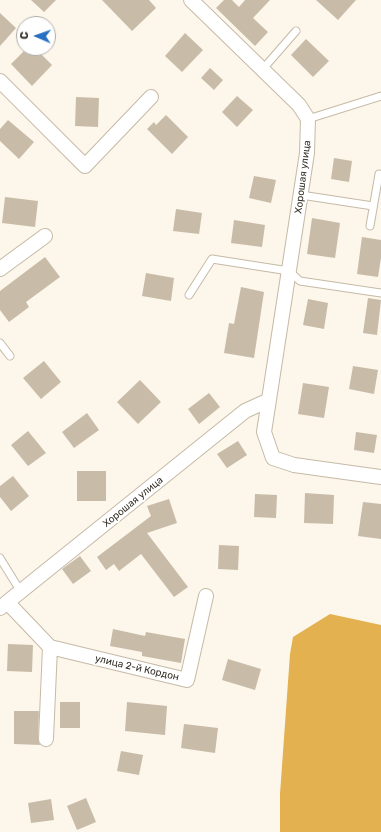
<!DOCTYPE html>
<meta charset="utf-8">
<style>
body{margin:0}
#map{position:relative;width:381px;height:832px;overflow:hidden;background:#fdf6ea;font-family:Rubik,sans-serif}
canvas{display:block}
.north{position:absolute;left:16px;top:16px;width:40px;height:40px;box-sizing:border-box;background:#fff;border:1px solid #afada9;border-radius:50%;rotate:272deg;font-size:11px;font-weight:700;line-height:16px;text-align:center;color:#363129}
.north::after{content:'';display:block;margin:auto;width:14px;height:18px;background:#2970c1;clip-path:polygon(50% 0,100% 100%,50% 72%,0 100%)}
</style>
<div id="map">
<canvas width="381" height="832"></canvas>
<div class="north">С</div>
</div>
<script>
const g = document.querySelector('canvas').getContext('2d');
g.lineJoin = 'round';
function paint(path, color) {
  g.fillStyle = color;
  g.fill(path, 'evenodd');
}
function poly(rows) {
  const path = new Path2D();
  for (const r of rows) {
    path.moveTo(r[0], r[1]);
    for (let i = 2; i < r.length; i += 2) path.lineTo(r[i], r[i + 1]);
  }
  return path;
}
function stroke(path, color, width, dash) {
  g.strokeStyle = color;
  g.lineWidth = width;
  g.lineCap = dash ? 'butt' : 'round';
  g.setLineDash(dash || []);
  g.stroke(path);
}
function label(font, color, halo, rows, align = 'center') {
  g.font = font + ' Rubik,sans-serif';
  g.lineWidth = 4;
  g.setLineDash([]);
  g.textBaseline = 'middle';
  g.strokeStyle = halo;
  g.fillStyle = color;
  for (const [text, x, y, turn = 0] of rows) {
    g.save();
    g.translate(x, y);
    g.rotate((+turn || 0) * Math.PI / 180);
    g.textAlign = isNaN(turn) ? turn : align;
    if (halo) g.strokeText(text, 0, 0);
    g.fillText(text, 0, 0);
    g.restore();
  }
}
const forest = poly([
 [330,614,381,625,381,832,280,832,280,794,290,654,293,637]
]);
const building = poly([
 [31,0,56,0,44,12],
 [102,0,149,0,156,8,132,31],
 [224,0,232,0,239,7,245,0,270,0,253,18,268,32,255,46,216,8],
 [316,0,356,0,338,20],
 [0,13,16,28,0,46],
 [185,33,203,50,182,72,165,56],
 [306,39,329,61,313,77,291,55],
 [27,48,35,48,52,65,32,86,11,64],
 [210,68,223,80,214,90,201,78],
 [237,96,253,110,237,127,222,112],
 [76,97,99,98,98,127,75,126],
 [166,115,188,137,172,154,147,129,154,122,156,125],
 [8,120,34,142,19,159,0,141,0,129],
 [334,158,352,161,349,182,331,179],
 [254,176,276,180,271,203,249,198],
 [5,197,38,201,35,227,2,223],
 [176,209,202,213,199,234,173,231],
 [312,218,340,223,335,258,307,254],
 [234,220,265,225,262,247,231,243],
 [362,237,381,240,381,258,378,277,357,274],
 [45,257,60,277,26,302,29,307,9,322,0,310,0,291],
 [146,273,174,278,171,301,142,296],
 [241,287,264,292,254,358,224,353,229,323,234,324],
 [368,298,381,300,377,335,363,333],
 [308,299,328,303,324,329,303,325],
 [44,361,61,382,41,399,23,378],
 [353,366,378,370,374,394,349,389],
 [140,380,161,402,138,424,117,402],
 [303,383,329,387,324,418,298,414],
 [209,393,220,407,199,424,188,409],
 [87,413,99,430,74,448,62,432],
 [28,431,46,453,28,466,11,445],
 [356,432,377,435,374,453,354,450],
 [238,441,247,455,227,468,217,454],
 [77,471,106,471,106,501,77,501],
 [13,476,29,496,11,511,0,497,0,486],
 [305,493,334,495,333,524,304,523],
 [255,494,277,495,276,518,254,517],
 [169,499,177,523,147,533,188,587,174,597,141,554,119,571,114,564,106,570,97,557,151,516,147,506],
 [363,502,381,504,381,539,358,536],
 [219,545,239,546,238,570,218,569],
 [80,556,91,571,73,584,62,569],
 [113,629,145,636,146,632,185,639,181,663,142,656,142,652,110,646],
 [8,644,33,645,32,672,7,671],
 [228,659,261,669,255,690,222,680],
 [60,702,80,702,80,728,60,728],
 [127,702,167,706,165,735,125,731],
 [14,711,39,711,38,739,40,745,14,744],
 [184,724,218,728,215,753,181,748],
 [121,751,143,755,139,775,117,771],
 [86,798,96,822,77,830,67,806],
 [51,799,54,820,31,823,28,803]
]);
const service = poly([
 [262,70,296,31],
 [308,119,381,96],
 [301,195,373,206],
 [370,226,379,174],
 [189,295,212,259,289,271,300,281,381,293],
 [0,343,10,356],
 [0,558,21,592]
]);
const minor = poly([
 [191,0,299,105,308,119,307,153,264,432,273,458,294,465,381,477],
 [0,81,85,166,151,97],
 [0,269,45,236],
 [8,603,50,647,187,680,206,596],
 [0,608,245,411,269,400],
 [46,739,50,647]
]);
const streetNames = [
 ["Хорошая улица",303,177,-83],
 ["Хорошая улица",133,502,-39],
 ["улица 2-й Кордон",137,668,13]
];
paint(forest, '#e4b150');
paint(building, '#c8bca8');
stroke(service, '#c5baa6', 9);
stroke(minor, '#c5baa6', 16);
stroke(service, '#fff', 7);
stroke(minor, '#fff', 14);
label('10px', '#363129', '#fff', streetNames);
</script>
